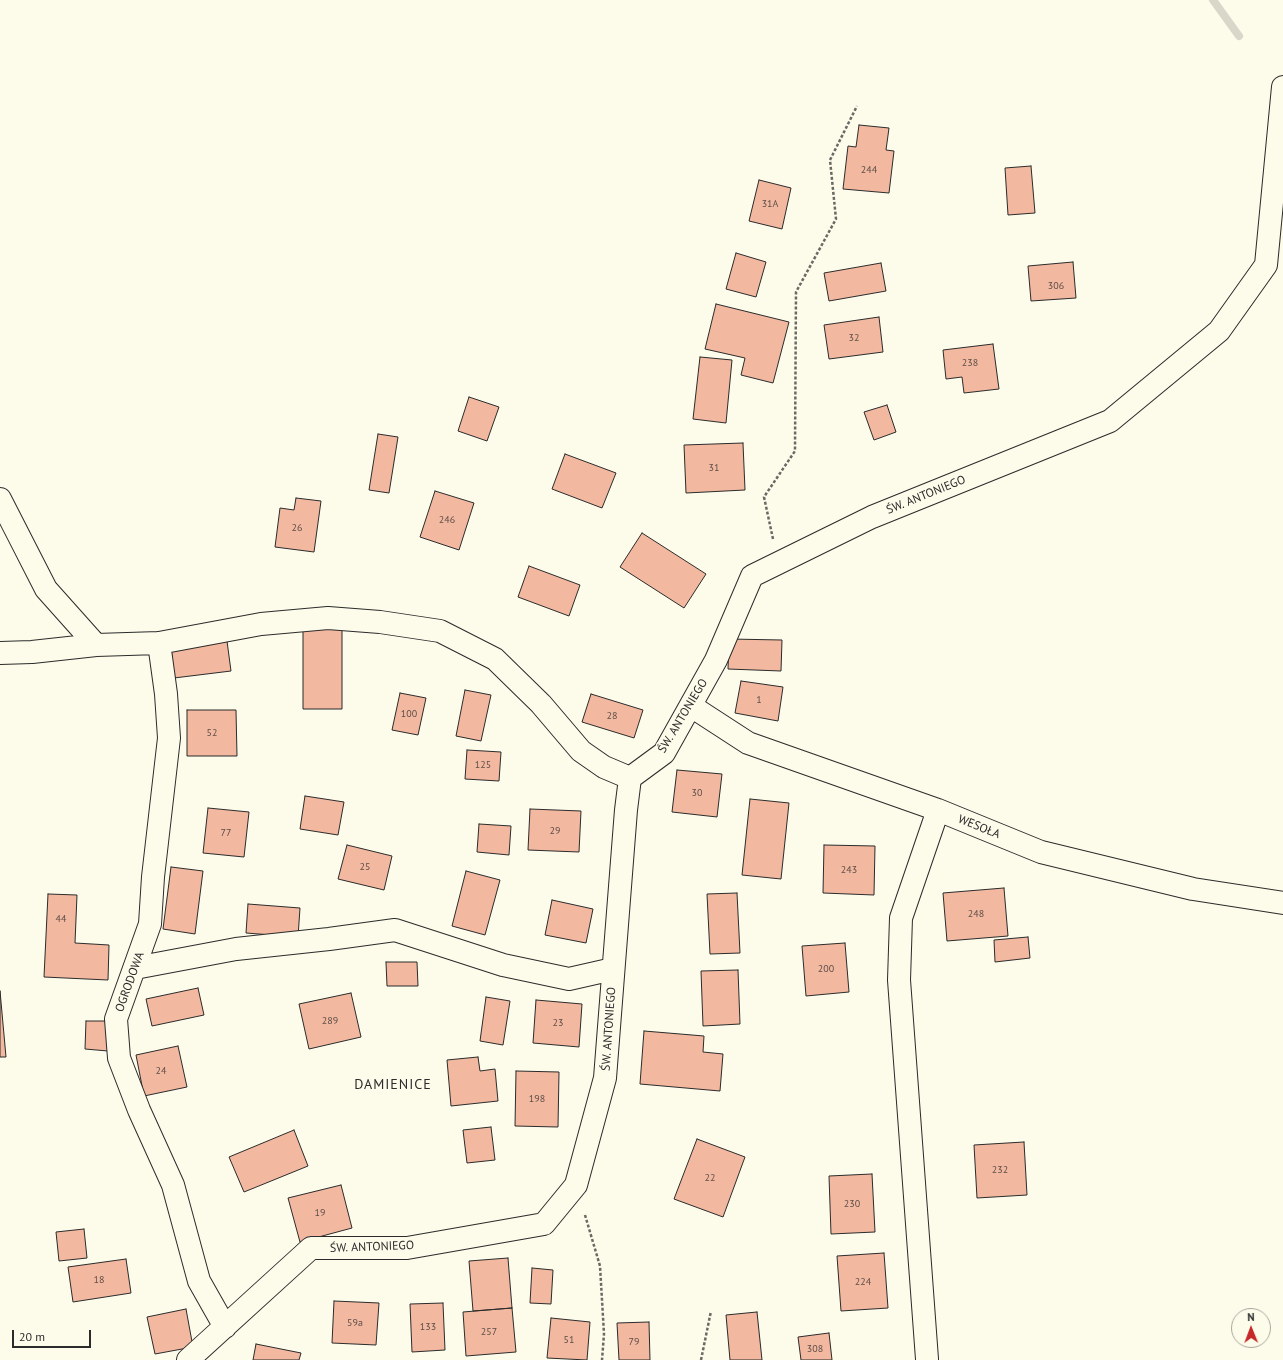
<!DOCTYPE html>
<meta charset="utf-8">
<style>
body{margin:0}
#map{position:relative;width:1283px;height:1360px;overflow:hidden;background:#fdfbea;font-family:"PT Sans",sans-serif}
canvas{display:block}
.north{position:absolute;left:1231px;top:1308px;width:40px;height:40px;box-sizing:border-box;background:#fdfbea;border:1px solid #a9a89e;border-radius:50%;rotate:359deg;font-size:11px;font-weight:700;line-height:16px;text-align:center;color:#2b2b2b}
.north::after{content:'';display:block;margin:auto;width:14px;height:18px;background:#c62828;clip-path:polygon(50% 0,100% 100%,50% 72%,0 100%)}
.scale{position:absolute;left:12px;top:1330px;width:79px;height:18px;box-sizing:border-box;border:2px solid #2b2b2b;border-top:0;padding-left:5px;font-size:12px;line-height:14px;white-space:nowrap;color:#2b2b2b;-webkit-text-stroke:3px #fdfbea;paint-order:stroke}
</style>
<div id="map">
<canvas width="1283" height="1360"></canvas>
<div class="north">N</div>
<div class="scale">20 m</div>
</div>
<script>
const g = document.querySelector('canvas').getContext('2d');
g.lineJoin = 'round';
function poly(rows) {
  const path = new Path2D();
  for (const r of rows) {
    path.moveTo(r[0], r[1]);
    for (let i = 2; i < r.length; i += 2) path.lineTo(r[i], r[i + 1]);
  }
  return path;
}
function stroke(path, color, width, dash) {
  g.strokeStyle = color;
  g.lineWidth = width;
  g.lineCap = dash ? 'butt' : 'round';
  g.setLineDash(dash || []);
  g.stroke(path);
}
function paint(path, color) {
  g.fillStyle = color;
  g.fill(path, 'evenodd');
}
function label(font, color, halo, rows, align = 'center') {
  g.font = font + ' "PT Sans",sans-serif';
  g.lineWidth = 3;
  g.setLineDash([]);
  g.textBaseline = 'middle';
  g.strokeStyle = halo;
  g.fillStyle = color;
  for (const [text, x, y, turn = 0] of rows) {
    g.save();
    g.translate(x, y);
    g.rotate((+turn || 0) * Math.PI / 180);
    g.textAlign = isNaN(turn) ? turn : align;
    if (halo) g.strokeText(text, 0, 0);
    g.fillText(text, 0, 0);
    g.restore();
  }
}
const stream = poly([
 [1213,0,1239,36]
]);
const building = poly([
 [859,125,889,128,886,150,894,151,889,193,843,189,848,146,856,147,859,125],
 [1031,166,1035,213,1008,215,1005,168,1031,166],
 [759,180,791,188,782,229,749,221,759,180],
 [736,253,766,262,756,297,726,289,736,253],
 [1073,262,1076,298,1031,301,1028,266,1073,262],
 [881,263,886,291,829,301,824,273,881,263],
 [716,304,789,322,773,383,741,375,745,358,705,349,716,304],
 [879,317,883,352,829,359,824,325,879,317],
 [993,344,999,389,964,393,962,377,946,379,943,350,993,344],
 [700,357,732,360,726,423,693,419,700,357],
 [469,397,499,407,487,441,458,431,469,397],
 [887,405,896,432,874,440,864,412,887,405],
 [378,434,398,437,389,493,369,490,378,434],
 [743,443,745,490,686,493,684,445,743,443],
 [565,454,616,473,602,508,552,489,565,454],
 [435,491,474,503,459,550,420,537,435,491],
 [296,498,321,501,314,552,275,547,280,508,294,510,296,498],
 [642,533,706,574,684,608,620,567,642,533],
 [529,566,580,585,569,616,518,597,529,566],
 [342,625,342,709,303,709,303,626,342,625],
 [729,639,782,640,781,671,728,669,729,639],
 [227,641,231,671,174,678,171,648,227,641],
 [741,681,783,687,778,721,735,713,741,681],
 [465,690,491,695,481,741,456,736,465,690],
 [400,693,426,698,418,735,392,730,400,693],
 [591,694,643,710,634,738,582,722,591,694],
 [187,710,236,710,237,756,187,756,187,710],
 [467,750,501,752,499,781,465,779,467,750],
 [677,770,722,774,717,817,672,812,677,770],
 [305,796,344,802,338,835,300,829,305,796],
 [750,799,789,803,781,879,742,875,750,799],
 [208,808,249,812,244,857,203,853,208,808],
 [530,809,581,811,579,852,528,850,530,809],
 [479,824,511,826,509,855,477,852,479,824],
 [347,845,392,856,384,890,338,879,347,845],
 [824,845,875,846,874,895,823,893,824,845],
 [171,867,203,871,195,934,163,929,171,867],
 [466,871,500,880,485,935,452,926,466,871],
 [1004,888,1008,936,947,941,943,893,1004,888],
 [737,893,740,953,710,954,707,894,737,893],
 [48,894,77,895,75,943,109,945,108,980,44,977,48,894],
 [552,900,593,909,586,943,545,935,552,900],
 [248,904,300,908,298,937,246,933,248,904],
 [1028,937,1030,958,995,962,994,940,1028,937],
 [845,943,849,992,806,996,802,946,845,943],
 [386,962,417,962,418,986,387,986,386,962],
 [738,970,740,1024,703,1026,701,971,738,970],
 [198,988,204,1015,152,1026,146,999,198,988],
 [0,991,6,1057,0,1057,0,991],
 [351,993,361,1037,309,1049,299,1004,351,993],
 [486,997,510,1001,503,1045,480,1041,486,997],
 [536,1000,582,1004,579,1047,533,1043,536,1000],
 [86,1021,109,1021,108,1051,85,1049,86,1021],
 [644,1031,704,1036,703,1052,723,1054,720,1091,640,1084,644,1031],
 [178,1046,187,1087,144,1096,136,1055,178,1046],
 [478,1057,480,1071,495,1069,498,1101,451,1106,447,1060,478,1057],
 [516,1071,559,1072,558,1127,515,1126,516,1071],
 [491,1127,495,1160,467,1163,463,1130,491,1127],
 [294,1130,308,1166,244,1192,229,1157,294,1130],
 [697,1139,745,1157,723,1217,674,1199,697,1139],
 [1024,1142,1027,1195,977,1198,974,1145,1024,1142],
 [872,1174,875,1232,831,1234,829,1176,872,1174],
 [341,1185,352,1228,300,1242,288,1198,341,1185],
 [84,1229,87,1258,59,1261,56,1232,84,1229],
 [884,1253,888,1308,841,1311,837,1256,884,1253],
 [508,1258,512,1308,473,1311,469,1261,508,1258],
 [126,1259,131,1293,73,1302,68,1267,126,1259],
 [532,1268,553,1270,551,1304,530,1303,532,1268],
 [334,1301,379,1303,376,1345,332,1343,334,1301],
 [443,1303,445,1350,412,1352,410,1304,443,1303],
 [512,1308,516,1352,466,1356,463,1312,512,1308],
 [186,1309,193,1347,155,1354,147,1317,186,1309],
 [757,1312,762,1360,730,1360,726,1315,757,1312],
 [551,1318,590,1322,587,1360,547,1358,551,1318],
 [649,1322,650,1360,619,1360,617,1323,649,1322],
 [829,1333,832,1360,801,1360,798,1337,829,1333],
 [256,1344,301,1353,299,1360,253,1360,256,1344]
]);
const path = poly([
 [773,539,764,497,795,451,796,292,836,219,830,160,857,106],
 [585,1215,600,1266,604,1334,602,1360],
 [701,1360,711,1311]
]);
const minor = poly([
 [0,499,46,589,96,645],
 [159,643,166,694,169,738,153,877,150,924,116,1019,119,1058,139,1110,173,1185,199,1281,225,1327],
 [0,653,32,652,96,645,159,643,261,624,328,618,380,622,440,631,495,659,541,704,581,751,604,767,630,778],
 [691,706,748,743,938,810,1041,852,1193,889,1283,903],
 [135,968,236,949,329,939,395,930,503,965,569,979,613,969],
 [927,1359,899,980,901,918,938,810],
 [188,1360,311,1248,407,1248,544,1224,576,1185,605,1078,626,810,630,778,664,753,716,660,752,576,872,517,1110,421,1219,331,1266,265,1283,87]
]);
const numberNames = [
 ["244",869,170],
 ["31A",770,204],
 ["306",1056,286],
 ["32",854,338],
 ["238",970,363],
 ["31",714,468],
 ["246",447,520],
 ["26",297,528],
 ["1",759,700],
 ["100",409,714],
 ["28",612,716],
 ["52",212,733],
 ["125",483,765],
 ["30",697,793],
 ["29",555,831],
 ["77",226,833],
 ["25",365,867],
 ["243",849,870],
 ["248",976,914],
 ["44",61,919],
 ["200",826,969],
 ["289",330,1021],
 ["23",558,1023],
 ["24",161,1071],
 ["198",537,1099],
 ["232",1000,1170],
 ["22",710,1178],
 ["230",852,1204],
 ["19",320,1213],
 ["18",99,1280],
 ["224",863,1282],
 ["59a",355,1323],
 ["133",428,1327],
 ["257",489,1332],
 ["51",569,1340],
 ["79",634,1342],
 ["308",815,1349]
];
const streetNames = [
 ["ŚW. ANTONIEGO",926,495,-22],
 ["ŚW. ANTONIEGO",683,716,-59],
 ["WESOŁA",979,827,22],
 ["OGRODOWA",130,982,-70],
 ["ŚW. ANTONIEGO",609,1029,-86],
 ["ŚW. ANTONIEGO",372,1247,-2]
];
const quarterNames = [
 ["DAMIENICE",393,1085]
];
stroke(stream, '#d8d7c9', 8);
paint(building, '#f2b8a0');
stroke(building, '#2b2b2b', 1);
stroke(minor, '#2b2b2b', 24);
stroke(path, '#6a6964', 2.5, [3, 2]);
stroke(minor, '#fdfbea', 22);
label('10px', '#5d4e48', null, numberNames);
label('12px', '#2b2b2b', '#fdfbea', streetNames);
g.letterSpacing = '1px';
label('14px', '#2b2b2b', '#fdfbea', quarterNames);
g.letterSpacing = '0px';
</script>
